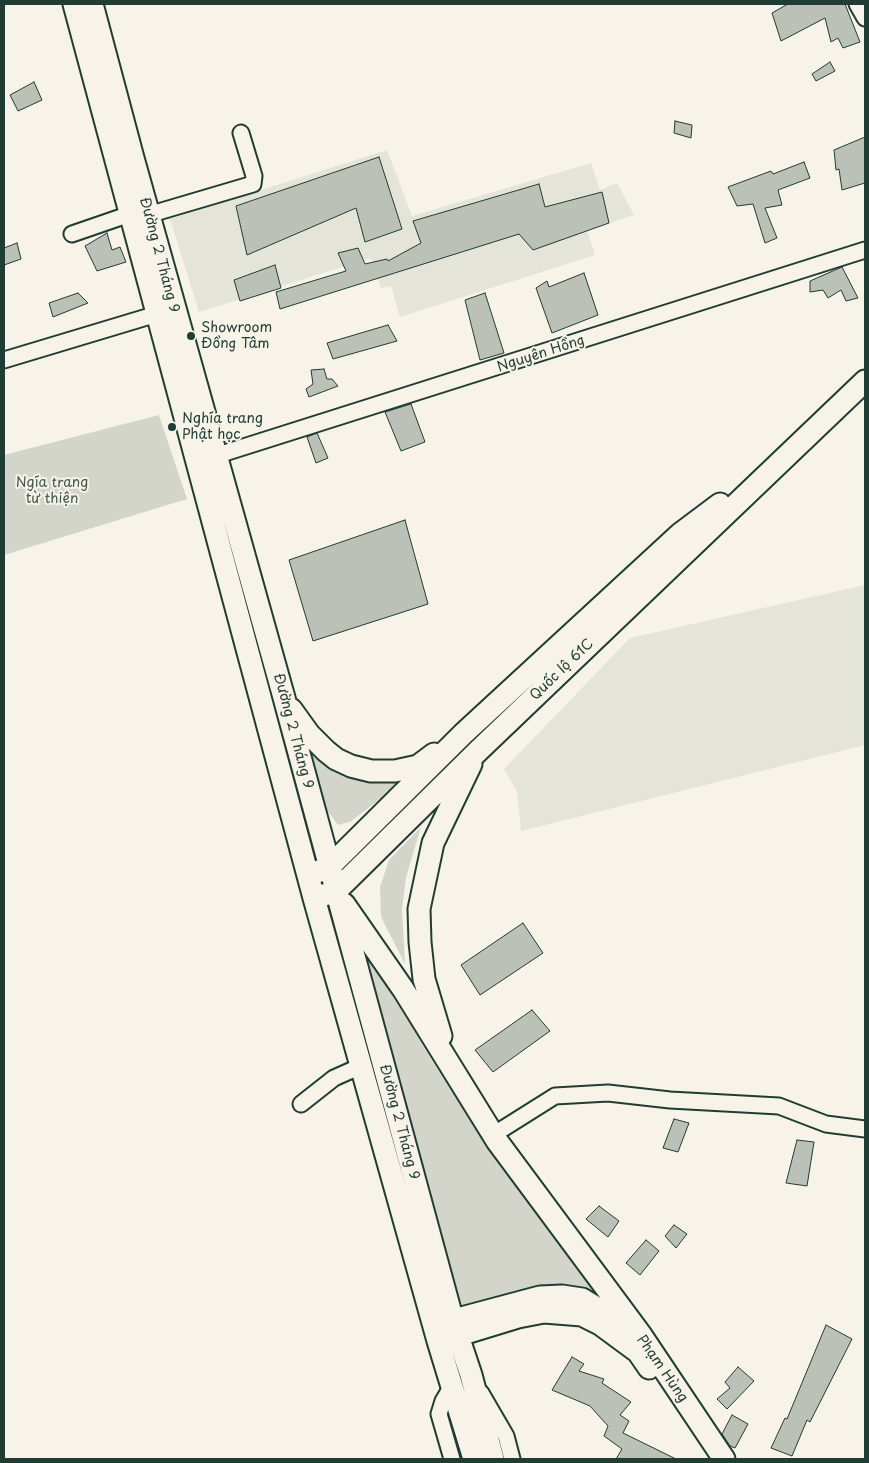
<!DOCTYPE html>
<meta charset="utf-8">
<style>
body{margin:0}
#map{position:relative;width:869px;height:1463px;overflow:hidden;background:#f7f3e8;font-family:"Playpen Sans",sans-serif}
canvas{display:block}
.frame{position:absolute;inset:0;border:5px solid #1f3d34;pointer-events:none}
</style>
<div id="map">
<canvas width="869" height="1463"></canvas>
<div class="frame"></div>
</div>
<script>
const g = document.querySelector('canvas').getContext('2d');
g.lineJoin = 'round';
function paint(path, color) {
  g.fillStyle = color;
  g.fill(path, 'evenodd');
}
function poly(rows) {
  const path = new Path2D();
  for (const r of rows) {
    path.moveTo(r[0], r[1]);
    for (let i = 2; i < r.length; i += 2) path.lineTo(r[i], r[i + 1]);
  }
  return path;
}
function stroke(path, color, width, dash) {
  g.strokeStyle = color;
  g.lineWidth = width;
  g.lineCap = dash ? 'butt' : 'round';
  g.setLineDash(dash || []);
  g.stroke(path);
}
function label(font, color, halo, rows, align = 'center') {
  g.font = font + ' "Playpen Sans",sans-serif';
  g.lineWidth = 4;
  g.setLineDash([]);
  g.textBaseline = 'middle';
  g.strokeStyle = halo;
  g.fillStyle = color;
  for (const [text, x, y, turn = 0] of rows) {
    g.save();
    g.translate(x, y);
    g.rotate((+turn || 0) * Math.PI / 180);
    g.textAlign = isNaN(turn) ? turn : align;
    if (halo) g.strokeText(text, 0, 0);
    g.fillText(text, 0, 0);
    g.restore();
  }
}
const built = poly([
 [387,150,412,216,591,163,600,190,617,183,634,215,587,230,595,255,400,317,391,286,381,288,371,258,199,312,170,219],
 [865,585,865,745,521,831,517,791,504,769,630,638]
]);
const green = poly([
 [159,415,187,499,4,555,4,455],
 [308,753,334,768,407,774,389,792,350,822,338,825,326,809],
 [421,827,406,877,402,910,405,964,381,917,380,887,389,860],
 [364,940,389,990,439,1072,489,1148,592,1286,591,1293,466,1309,457,1307,426,1180,359,942]
]);
const building = poly([
 [788,4,845,4,860,42,843,48,838,38,831,42,825,18,781,41,772,13,788,4],
 [830,62,835,71,816,81,812,74,830,62],
 [34,82,42,100,18,111,10,95,34,82],
 [675,121,692,125,691,138,674,133,675,121],
 [865,137,865,183,842,190,839,169,836,170,834,150,865,137],
 [379,157,402,229,365,242,356,208,247,255,236,206,379,157],
 [804,162,810,178,778,190,782,205,765,208,777,238,765,243,753,204,737,206,728,187,771,171,773,174,804,162],
 [539,184,545,207,602,192,609,223,533,250,519,234,280,309,276,292,346,271,338,253,358,248,365,264,387,259,388,261,421,243,413,221,539,184],
 [107,233,112,250,120,247,126,262,97,271,85,246,107,233],
 [17,243,21,259,4,265,4,248,17,243],
 [275,265,281,288,240,301,234,280,275,265],
 [842,267,858,298,846,301,841,290,828,298,823,290,810,292,810,281,842,267],
 [584,273,598,315,552,333,536,288,547,281,549,287,584,273],
 [78,293,88,303,53,317,49,303,78,293],
 [485,293,504,353,480,360,465,300,485,293],
 [388,325,397,341,333,359,327,343,388,325],
 [324,369,327,379,332,379,338,386,309,397,306,389,313,384,311,370,324,369],
 [411,404,425,442,401,451,385,412,411,404],
 [317,433,328,458,316,463,307,437,317,433],
 [405,520,428,604,313,641,289,560,405,520],
 [523,923,543,953,480,995,461,965,523,923],
 [532,1010,550,1031,493,1072,475,1050,532,1010],
 [674,1119,689,1123,678,1152,663,1148,674,1119],
 [797,1140,814,1142,807,1186,786,1183,797,1140],
 [599,1206,619,1221,608,1237,586,1219,599,1206],
 [674,1225,687,1234,676,1248,665,1236,674,1225],
 [646,1240,659,1251,640,1275,626,1263,646,1240],
 [826,1325,852,1339,810,1422,807,1420,792,1456,771,1448,785,1418,787,1419,826,1325],
 [572,1357,584,1364,579,1371,604,1379,602,1383,631,1402,620,1415,629,1421,623,1433,676,1459,616,1459,622,1449,604,1436,608,1426,590,1406,552,1390,572,1357],
 [738,1367,754,1381,727,1409,717,1399,730,1388,725,1382,738,1367],
 [732,1415,748,1424,735,1448,730,1446,722,1434,732,1415]
]);
const minor = poly([
 [857,4,865,18],
 [148,215,253,184,254,176,241,133],
 [72,234,130,214],
 [4,360,157,314],
 [215,456,865,250],
 [301,1104,334,1078,361,1066],
 [493,1135,555,1096,608,1093,670,1100,779,1106,826,1124,865,1129],
 [481,1393,506,1436,512,1459],
 [452,1459,439,1414,443,1401,453,1384]
]);
const highway = poly([
 [74,4,314,898,438,1341,474,1459],
 [92,4,133,158,283,694,453,1321,471,1375,493,1459],
 [291,709,309,734,326,751,336,759,351,766,371,771,395,771,418,766,434,754],
 [317,872,329,867,463,734,680,534,720,504],
 [324,895,336,891,478,751,865,381],
 [344,904,403,989,497,1141,641,1335],
 [441,1036,424,979,420,942,419,909,433,843,471,764],
 [439,1324,540,1297,562,1296,582,1299,641,1335,724,1459],
 [446,1339,518,1317,544,1312,582,1315,600,1324,638,1352,649,1368]
]);
const markers = [
 [191,336,5,"#1f3d34"],
 [172,427,5,"#1f3d34"]
];
const streetNames = [
 ["Đường 2 Tháng 9",159,255,75],
 ["Nguyên Hồng",541,354,-18],
 ["Quốc lộ 61C",562,670,-44],
 ["Đường 2 Tháng 9",293,731,75],
 ["Đường 2 Tháng 9",399,1122,75],
 ["Phạm Hùng",662,1369,55]
];
const poiNames = [
 ["Showroom",201,328],
 ["Đồng Tâm",201,344],
 ["Nghĩa trang",182,419],
 ["Phật học",182,435]
];
const parkNames = [
 ["Ngĩa trang",52,483],
 ["từ thiện",52,499]
];
paint(built, '#e5e4d9');
paint(green, '#d3d5ca');
paint(building, '#bbc1b6');
stroke(building, '#1f3d34', 1);
stroke(minor, '#1f3d34', 19);
stroke(highway, '#1f3d34', 25);
stroke(minor, '#f7f3e8', 15);
stroke(highway, '#f7f3e8', 21);
for (const [x, y, r, color] of markers) {
  const dot = new Path2D();
  dot.arc(x, y, r, 0, 2 * Math.PI);
  g.fillStyle = color;
  g.fill(dot);
  stroke(dot, '#f7f3e8', 2);
}
label('14px', '#1f3d34', '#f7f3e8', streetNames);
label('14px', '#1f3d34', '#f7f3e8', poiNames, 'left');
label('14px', '#435b52', '#f7f3e8', parkNames);
</script>
